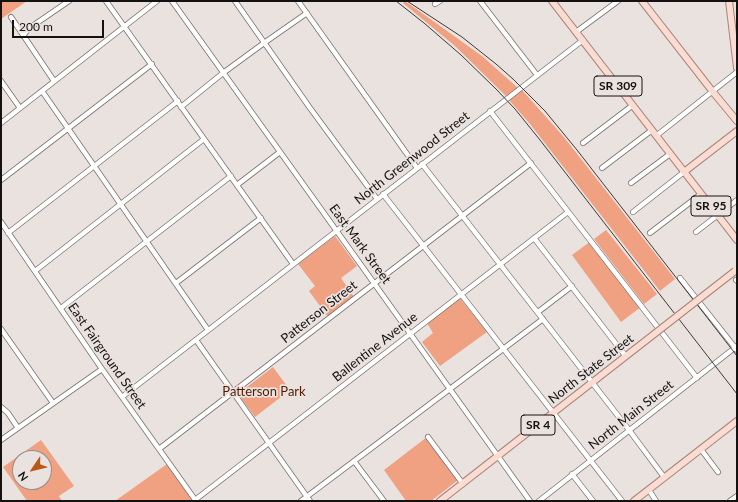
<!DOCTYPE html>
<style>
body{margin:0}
#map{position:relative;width:738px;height:502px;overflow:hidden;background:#eae2df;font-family:Lato,sans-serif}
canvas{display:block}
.frame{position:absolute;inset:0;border:2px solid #141110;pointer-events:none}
.north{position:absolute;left:12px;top:450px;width:40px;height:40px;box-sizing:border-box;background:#eae2df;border:1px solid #948e8c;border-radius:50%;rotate:235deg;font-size:11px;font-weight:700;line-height:16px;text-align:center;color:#141110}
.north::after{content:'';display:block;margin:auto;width:14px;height:18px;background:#b95819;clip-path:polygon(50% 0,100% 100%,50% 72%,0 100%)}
.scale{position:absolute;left:12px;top:20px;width:92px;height:18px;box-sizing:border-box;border:2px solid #141110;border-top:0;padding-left:5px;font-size:12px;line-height:14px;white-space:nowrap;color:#141110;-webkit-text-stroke:3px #eae2df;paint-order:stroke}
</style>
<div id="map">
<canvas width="738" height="502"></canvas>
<div class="frame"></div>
<div class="north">N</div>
<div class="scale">200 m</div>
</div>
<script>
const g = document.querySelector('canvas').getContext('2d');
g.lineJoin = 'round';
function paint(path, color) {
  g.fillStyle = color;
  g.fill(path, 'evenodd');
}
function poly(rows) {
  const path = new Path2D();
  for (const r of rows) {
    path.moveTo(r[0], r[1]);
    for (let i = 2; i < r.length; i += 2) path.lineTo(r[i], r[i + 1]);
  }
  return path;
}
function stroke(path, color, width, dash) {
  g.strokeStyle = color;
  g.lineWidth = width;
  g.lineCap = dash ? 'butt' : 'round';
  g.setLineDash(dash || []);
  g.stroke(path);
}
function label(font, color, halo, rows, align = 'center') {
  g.font = font + ' Lato,sans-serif';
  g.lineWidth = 3.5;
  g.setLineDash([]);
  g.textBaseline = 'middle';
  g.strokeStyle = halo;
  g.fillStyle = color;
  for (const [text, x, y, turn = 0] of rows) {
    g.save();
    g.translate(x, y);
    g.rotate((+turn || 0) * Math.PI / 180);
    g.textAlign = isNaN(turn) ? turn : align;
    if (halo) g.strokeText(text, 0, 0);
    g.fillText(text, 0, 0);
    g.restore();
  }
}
const green = poly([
 [1,1,27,1,1,19],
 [405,1,482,56,518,88,506,96,455,46,403,3],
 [522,90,563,136,675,279,660,291,530,124,509,100],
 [606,230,657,294,644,304,594,239],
 [335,236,357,266,341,278,354,297,328,317,309,291,315,286,298,264],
 [591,241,641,307,621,322,572,255],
 [459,297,487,332,440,366,422,342,433,333,427,323],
 [273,367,290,390,255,417,238,394],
 [427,437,458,480,431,501,406,501,384,470],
 [41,440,74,486,59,496,62,501,27,501,3,467],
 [20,458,44,458,44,482,20,482],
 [167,464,194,501,115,501]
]);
const minor = poly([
 [106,1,293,264],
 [172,1,530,501],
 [235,1,310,108,377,199],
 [298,1,417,168],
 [480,1,537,75],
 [435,4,440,1],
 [11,17,54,81],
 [576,32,618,1],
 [23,36,28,29,69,1],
 [1,81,20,108],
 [42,91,208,330],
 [181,107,223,73,264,43,307,13],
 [490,111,697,378],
 [1,123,157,1],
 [656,136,737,72],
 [583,143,633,105],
 [422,164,626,426,664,477],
 [602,168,652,130],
 [1,180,152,64],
 [631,183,670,154],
 [237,185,280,152],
 [383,194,622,501],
 [633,212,684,172],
 [1,222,102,369,196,501],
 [696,232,737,200],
 [8,233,178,101],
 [650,233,701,194],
 [534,238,624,354],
 [35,271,204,139],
 [680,278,737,350],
 [736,280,737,281],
 [176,283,261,218],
 [61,308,231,176],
 [538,312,572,286],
 [1,329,53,403],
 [196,340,310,501],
 [122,397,583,40],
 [1,407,8,413,18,428],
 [428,437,463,484],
 [1,440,102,369],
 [159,449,531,163],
 [703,452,718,472],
 [354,461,384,501],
 [572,474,593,501],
 [649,490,656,501],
 [195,500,568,212],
 [301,501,543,319],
 [539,501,737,346],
 [730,501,737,496]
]);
const major = poly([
 [552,1,737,240],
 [642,1,713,92,737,121],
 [729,1,737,68],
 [684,172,737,131],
 [440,501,635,349],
 [634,501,737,421]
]);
const rail = poly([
 [396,1,424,23,461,55,496,89,515,109,540,140,737,394],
 [407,1,462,37,496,64,513,79,545,111,577,150,737,356]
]);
const majorBridge = poly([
 [635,349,735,271]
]);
const shields = [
 [618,86,48],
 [711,206,40],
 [538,425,34]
];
const shieldNames = [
 ["SR 309",618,86],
 ["SR 95",711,206],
 ["SR 4",538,425]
];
const streetNames = [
 ["North Greenwood Street",412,158,-38],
 ["East Mark Street",360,244,54],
 ["Patterson Street",319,312,-38],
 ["Ballentine Avenue",375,347,-38],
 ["East Fairground Street",107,356,55],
 ["North State Street",591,369,-38],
 ["North Main Street",631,415,-38]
];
const parkNames = [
 ["Patterson Park",264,392]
];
paint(green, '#efa182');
stroke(minor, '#78716e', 6);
stroke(major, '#a8867b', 8);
stroke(minor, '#fff', 4.5);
stroke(major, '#fbdcd3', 6);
stroke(rail, '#3e3a39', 1);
stroke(majorBridge, '#a8867b', 8, []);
stroke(majorBridge, '#fbdcd3', 6);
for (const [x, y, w] of shields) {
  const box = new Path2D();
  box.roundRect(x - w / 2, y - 10, w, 20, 3);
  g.fillStyle = '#eae2df';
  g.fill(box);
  stroke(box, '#141110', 1);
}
label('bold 12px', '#141110', null, shieldNames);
label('13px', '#141110', '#eae2df', streetNames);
label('13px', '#521b01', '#eae2df', parkNames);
</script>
